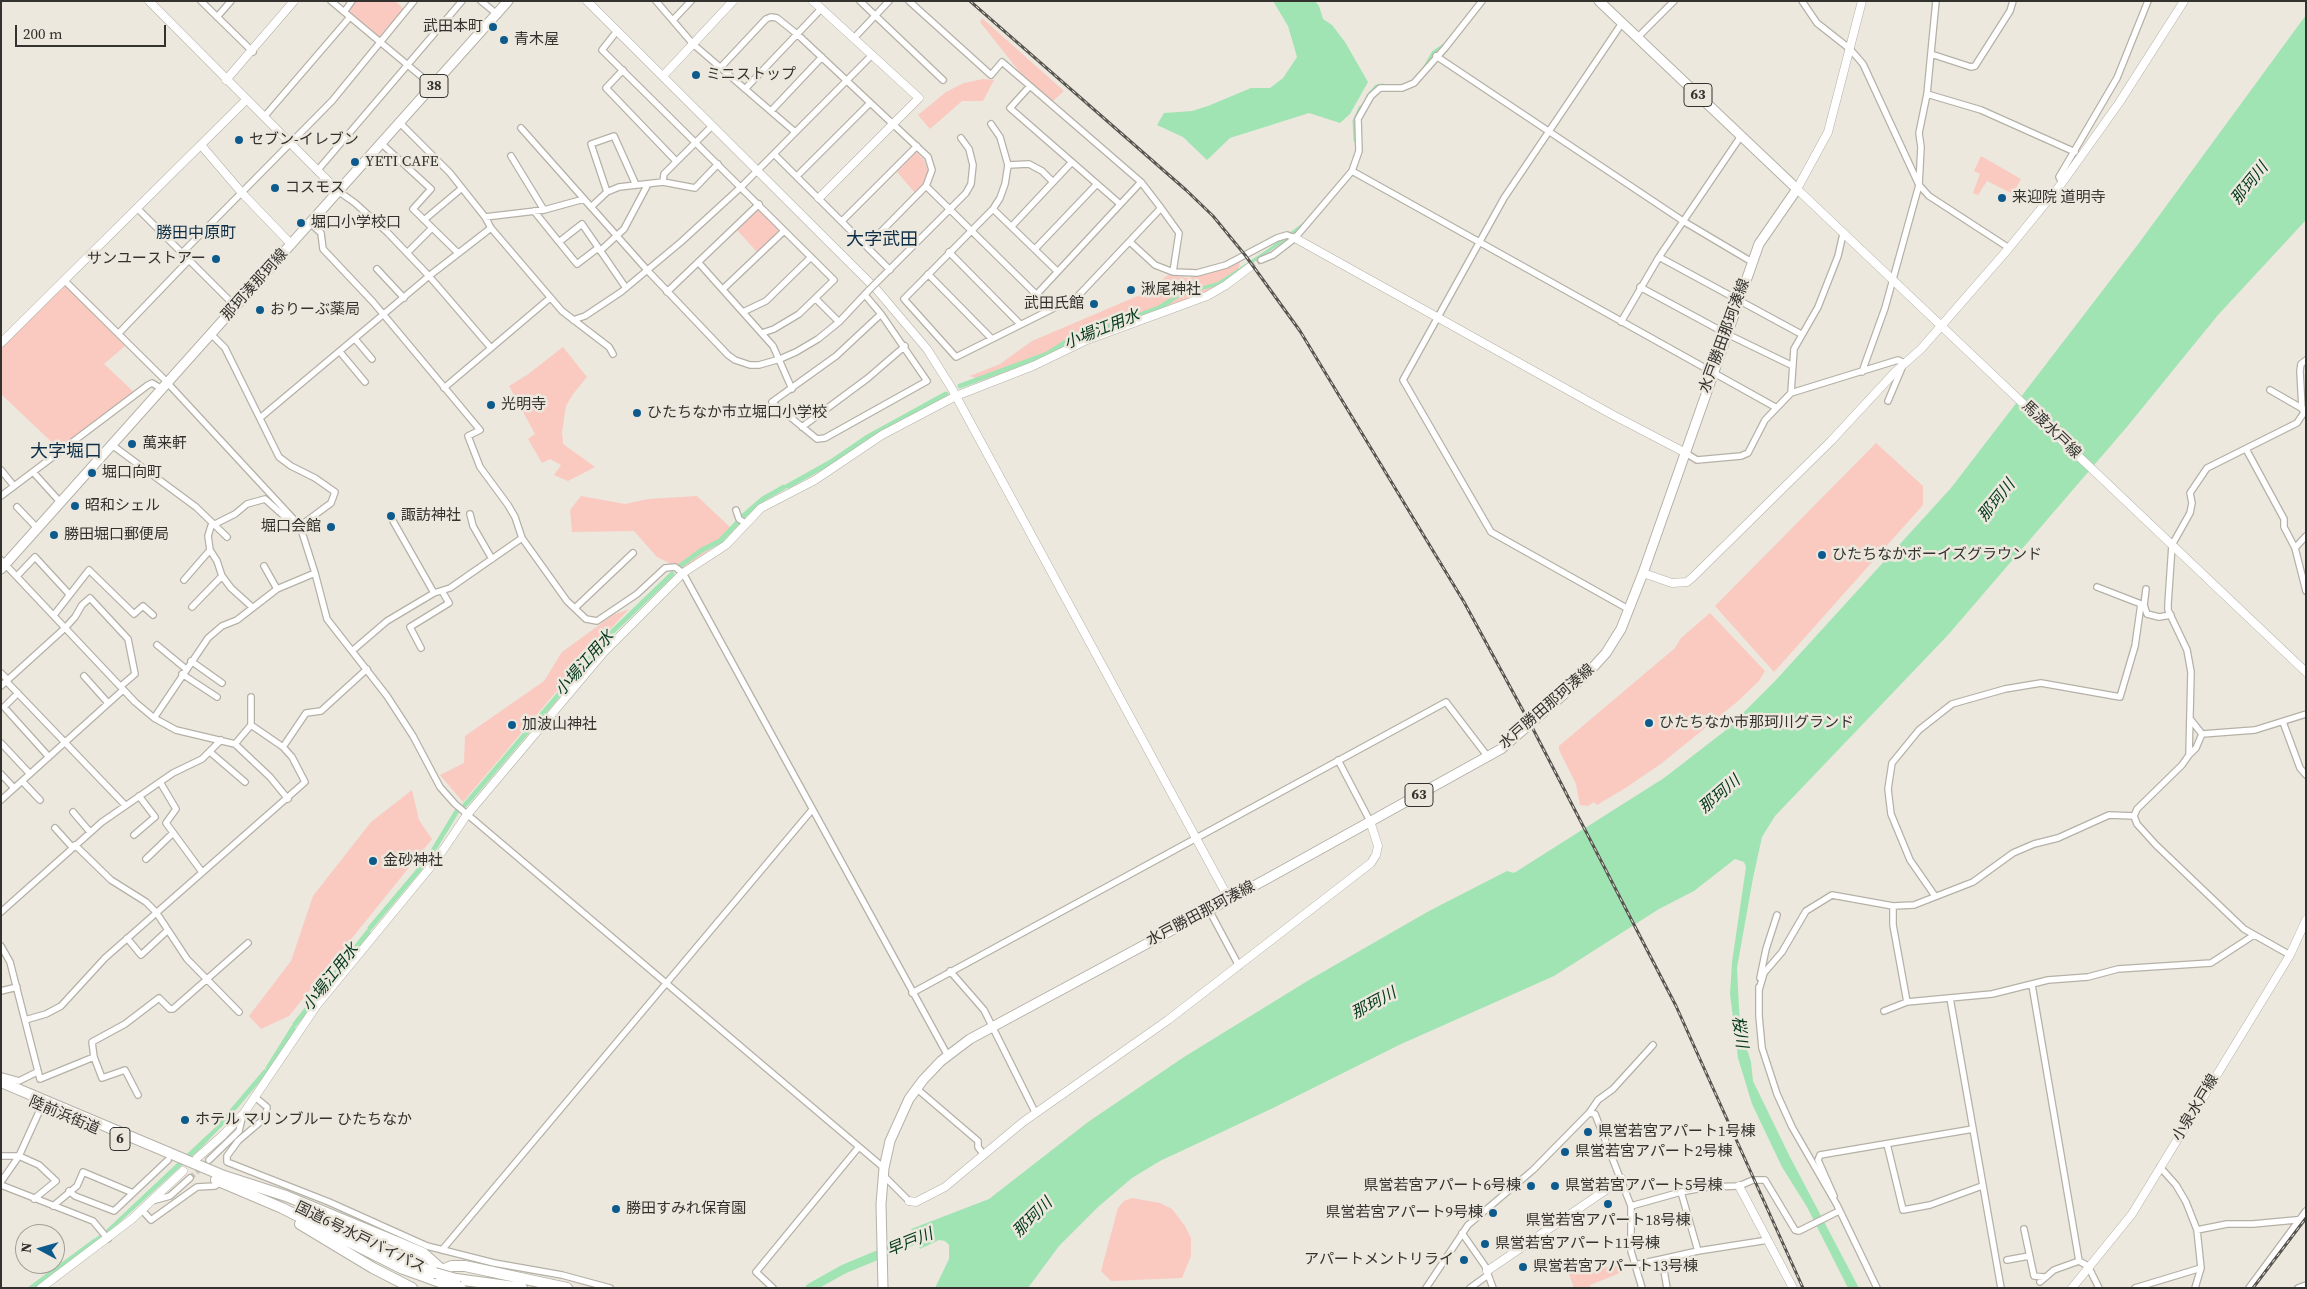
<!DOCTYPE html>
<meta charset="utf-8">
<style>
body{margin:0}
#map{position:relative;width:2307px;height:1289px;overflow:hidden;background:#ece8de;font-family:"Source Serif 4",serif}
canvas{display:block}
.frame{position:absolute;inset:0;border:2px solid #33322e;pointer-events:none}
.north{position:absolute;left:15px;top:1224px;width:50px;height:50px;box-sizing:border-box;background:#ece8de;border:1px solid #a29f98;border-radius:50%;rotate:276deg;font-size:14px;font-weight:700;line-height:20px;text-align:center;color:#33322e}
.north::after{content:'';display:block;margin:auto;width:18px;height:22px;background:#0d5a8d;clip-path:polygon(50% 0,100% 100%,50% 72%,0 100%)}
.scale{position:absolute;left:15px;top:25px;width:151px;height:22px;box-sizing:border-box;border:2px solid #33322e;border-top:0;padding-left:6px;font-size:15px;line-height:18px;white-space:nowrap;color:#33322e;-webkit-text-stroke:4px #ece8de;paint-order:stroke}
</style>
<div id="map">
<canvas width="2307" height="1289"></canvas>
<div class="frame"></div>
<div class="north">N</div>
<div class="scale">200 m</div>
</div>
<script>
const g = document.querySelector('canvas').getContext('2d');
g.lineJoin = 'round';
function paint(path, color) {
  g.fillStyle = color;
  g.fill(path, 'evenodd');
}
function poly(rows) {
  const path = new Path2D();
  for (const r of rows) {
    path.moveTo(r[0], r[1]);
    for (let i = 2; i < r.length; i += 2) path.lineTo(r[i], r[i + 1]);
  }
  return path;
}
function stroke(path, color, width, dash) {
  g.strokeStyle = color;
  g.lineWidth = width;
  g.lineCap = dash ? 'butt' : 'round';
  g.setLineDash(dash || []);
  g.stroke(path);
}
function label(font, color, halo, rows, align = 'center') {
  g.font = font + ' "Source Serif 4","Noto Sans JP",serif';
  g.lineWidth = 5;
  g.setLineDash([]);
  g.textBaseline = 'middle';
  g.strokeStyle = halo;
  g.fillStyle = color;
  for (const [text, x, y, turn = 0] of rows) {
    g.save();
    g.translate(x, y);
    g.rotate((+turn || 0) * Math.PI / 180);
    g.textAlign = isNaN(turn) ? turn : align;
    if (halo) g.strokeText(text, 0, 0);
    g.fillText(text, 0, 0);
    g.restore();
  }
}
const green = poly([
 [354,1,395,1,404,9,379,37,349,13,348,8],
 [982,18,1064,91,1053,101,1026,80,980,22],
 [983,79,994,80,983,101,962,101,930,129,918,115,946,92,964,83],
 [916,152,924,160,929,174,924,186,916,194,897,172],
 [1981,156,2021,179,2013,194,1987,181,1978,195,1973,193,1980,174,1974,171],
 [758,208,780,229,758,253,736,229],
 [1240,262,1237,275,1218,287,984,381,970,376,1000,364,1032,341,1140,295,1168,275,1189,278],
 [64,284,125,346,104,364,135,393,59,449,1,394,1,347],
 [563,347,587,377,573,394,566,406,562,432,563,444,595,467,568,481,554,475,561,465,550,459,542,463,528,439,535,434,509,386,527,375],
 [1876,443,1923,486,1923,505,1774,672,1715,606],
 [581,496,625,504,648,499,697,496,735,532,682,569,657,557,634,531,572,532,570,510],
 [629,609,599,641,463,802,440,775,464,763,465,736,544,681,562,652,613,615],
 [1710,613,1765,671,1759,681,1737,702,1662,763,1627,787,1597,805,1594,802,1588,806,1580,805,1576,784,1559,750,1559,746,1675,648,1681,638],
 [412,790,419,820,432,839,289,1016,261,1029,249,1016,291,961,313,896,371,822],
 [1132,1198,1160,1203,1172,1209,1185,1226,1191,1238,1191,1256,1182,1278,1111,1281,1101,1271,1118,1208,1124,1201],
 [1582,1263,1586,1274,1617,1264,1620,1273,1590,1285,1591,1288,1574,1288,1567,1268]
]);
const water = poly([
 [1273,1,1315,1,1319,6,1323,19,1332,25,1345,42,1368,82,1350,114,1340,123,1309,113,1230,138,1207,160,1183,137,1157,125,1164,113,1192,111,1208,106,1251,88,1270,88,1283,78,1297,57,1288,26],
 [2306,15,2306,220,2218,315,2126,428,1948,635,1775,816,1762,837,1753,878,1737,968,1740,1027,1751,1062,1753,1081,1790,1157,1859,1288,1848,1288,1807,1207,1782,1167,1752,1104,1738,1058,1730,994,1732,962,1746,867,1744,862,1735,859,1694,891,1659,909,1554,976,1399,1045,1273,1108,1160,1161,1132,1178,1098,1207,1059,1246,1028,1288,935,1288,949,1259,949,1245,945,1241,939,1240,920,1249,911,1229,989,1199,1088,1122,1184,1057,1309,980,1429,911,1507,871,1514,873,1664,778,1726,730,1775,681,1951,488,2139,243],
 [1304,222,1305,225,1288,239,1220,285,1183,295,1165,306,1164,303,1182,292,1218,282,1268,249],
 [223,1120,226,1122,201,1148,107,1234,92,1245,90,1242,105,1231]
]);
const canal = poly([
 [1426,67,1434,53,1447,44],
 [1369,96,1377,87,1383,86],
 [1356,140,1355,121,1361,108],
 [960,386,1047,354,1066,342,1159,308,1170,301],
 [788,486,831,462,866,438,946,394],
 [741,518,763,499,784,487],
 [680,566,702,550,720,541,739,521],
 [465,805,610,634,672,574],
 [370,928,428,859,457,811],
 [295,1024,368,932],
 [268,1068,293,1028],
 [220,1125,265,1072],
 [31,1288,95,1241]
]);
const river = poly([
 [810,1288,844,1269,926,1235]
]);
const streetTunnel = poly([
 [1250,267,1261,260],
 [190,1178,202,1167]
]);
const street = poly([
 [201,1,253,52],
 [331,1,434,87],
 [481,1,498,15],
 [656,1,693,44,795,132],
 [860,1,943,80],
 [909,1,991,75,1002,62,1030,86],
 [1802,1,1817,23,1850,49,1863,64,1919,185,1929,196,2009,248],
 [344,12,352,1],
 [217,17,231,1],
 [673,20,691,1],
 [1622,23,1504,198,1403,380,1491,532,1630,610],
 [617,31,602,50,834,280,799,314,774,329,762,333],
 [854,38,889,1],
 [1637,38,1674,1],
 [1931,54,1971,67,1975,66,2010,11,2013,1],
 [1436,56,1683,221,1752,262],
 [721,67,766,19,771,17,777,18,797,34,928,157,932,170,926,186,867,246],
 [623,70,606,88,676,161],
 [745,89,821,9],
 [1927,94,1981,110,2075,152],
 [771,111,822,57],
 [264,117,350,17],
 [401,124,450,173,485,217,491,228],
 [991,124,1000,137,1008,165,1005,184,1000,198,993,209,904,299,956,357,1078,296,1161,208],
 [521,128,648,271,728,355,735,360,750,365,759,365,780,359,796,352,818,339,839,322,869,290],
 [382,144,431,189,413,209,458,253],
 [774,154,890,270],
 [511,156,544,210],
 [1008,165,1029,164,1042,171,1052,181],
 [317,171,462,1],
 [1352,171,1775,407],
 [797,176,870,103],
 [663,182,664,174,712,126],
 [2062,183,2059,177,2117,78,2148,1],
 [926,186,1051,309],
 [338,191,355,203,388,233,429,276,491,348],
 [607,192,591,144,614,136,636,185],
 [1120,204,1010,108,1030,86,1141,182,1161,208,1179,233,1173,272],
 [137,208,235,306],
 [993,209,1057,271],
 [534,211,559,242],
 [485,217,544,210,584,199,591,207,607,192,619,187,663,182,695,188,718,164],
 [424,220,462,188],
 [842,221,917,146],
 [310,223,321,233,323,249,373,302,480,430,468,436,480,467,508,505,515,517,522,538,567,601,586,619,597,621,637,594,665,568,675,567,683,573,948,1056],
 [1012,226,1071,163],
 [1130,242,1155,265,1173,272,1197,273,1226,265,1277,238,1287,235,1295,238],
 [598,248,577,264,559,242,582,224,626,288],
 [1035,249,1096,185],
 [600,251,624,229,648,184],
 [949,252,1020,324],
 [182,253,332,101,414,1],
 [407,253,432,228],
 [1659,257,1801,334],
 [1261,260,1273,255,1295,238,1352,171,1359,151,1358,119,1371,96,1380,88,1402,88,1414,83,1445,48,1482,1],
 [698,262,773,346,792,389],
 [377,269,404,298],
 [928,274,991,338],
 [64,280,163,378,300,526,315,573,327,619,387,696,413,736,440,787,455,804,884,1168],
 [878,281,966,193,971,184,973,165,969,149,961,138],
 [1640,287,1727,334,1793,366],
 [723,289,784,231],
 [667,292,759,204],
 [1037,294,1141,182],
 [865,295,881,314,927,381,825,438,817,439,772,402,836,356,881,314],
 [816,299,839,322],
 [743,312,766,301,811,257],
 [573,320,585,316,621,292,681,242,741,187,872,55],
 [1621,322,1659,257,1741,136],
 [119,333,189,260],
 [211,334,225,348,279,457,291,466,315,478,335,492,331,503,300,526,294,525,265,499,247,504,235,514,211,526,208,536,210,550,217,561,222,576,231,588,252,607],
 [355,339,372,359],
 [340,352,365,382],
 [1862,372,1885,308,1919,185,1921,147,1919,133,1927,94,1936,1],
 [444,388,550,298],
 [2270,390,2303,409],
 [1791,393,1794,349,1818,307,1838,256,1843,234],
 [2302,409,2300,371,2301,364,2306,360],
 [260,418,429,276,491,228,562,311,609,347,613,354],
 [802,427,868,378,905,346],
 [112,445,196,507,227,537],
 [2246,449,2284,519,2284,527,2295,548,2306,591],
 [1684,452,1697,460,1741,456,1748,453,1765,420,1791,393,1898,360,1904,363,1888,401],
 [1,470,14,486],
 [33,472,61,503],
 [1,496,148,385,152,383,162,389],
 [17,507,38,529],
 [736,510,739,519,745,523],
 [470,514,473,526,492,559],
 [393,521,434,593],
 [2295,548,2306,536],
 [1,560,135,702,154,718,176,730,235,744,270,777,288,799],
 [264,566,277,589],
 [17,576,35,557,69,594],
 [184,580,210,550],
 [2146,589,2144,605,2147,614,2159,617,2171,615],
 [192,607,222,576],
 [575,608,633,553],
 [54,615,89,570,134,614,143,606,153,615],
 [157,645,186,669],
 [421,648,410,627,449,603,442,591],
 [352,651,387,621,434,593,450,588,522,538],
 [191,661,222,683],
 [1,673,8,680],
 [182,674,217,697],
 [84,676,108,703],
 [6,681,125,805],
 [1,686,65,628,75,617,82,605,90,598,128,639,135,674,121,686],
 [18,693,4,707,49,757],
 [154,718,208,638,222,626,237,620,277,589,315,573],
 [2283,722,2300,768,2306,775],
 [2202,734,2255,730,2306,714],
 [1,743,30,774],
 [235,744,251,725,251,697],
 [283,747,306,713,321,711,367,669],
 [210,752,245,782],
 [2189,755,2196,748,2202,734,2191,720],
 [1338,760,1370,821],
 [1,774,14,788],
 [22,781,40,800],
 [160,782,176,809,166,823,202,872],
 [1,800,123,690],
 [73,812,90,832],
 [55,828,73,848],
 [134,835,155,817,139,796],
 [75,845,111,880,146,902,156,912,187,959,239,1012],
 [146,859,173,833],
 [1935,896,1910,860,1891,814,1888,789,1892,763,1919,730,1952,704,2005,689,2041,683,2120,697,2135,646,2141,604,2097,587],
 [1893,906,1893,925,1907,1002],
 [1209,910,1239,966],
 [1,912,102,822,173,773,202,759,221,740],
 [127,938,141,955,168,930],
 [1,946,10,962,40,1079,94,1057],
 [2290,955,2244,929,2156,845,2137,824,2134,816,2137,809,2182,765,2189,755,2191,672,2187,650,2168,610,2168,604,2172,545,2190,513,2192,503,2190,493,2207,468,2297,423,2305,411],
 [950,971,984,1010,1035,1112],
 [1760,978,1766,949,1777,915],
 [2032,985,2079,1261],
 [1759,987,1759,1016,1762,1048,1777,1094,1792,1127,1837,1205,1877,1288],
 [1759,990,1764,973,1782,952,1806,911,1832,895,1893,906,1914,905,1973,882,2013,853,2034,844,2058,838,2109,815,2134,816],
 [1,991,17,987],
 [912,993,1446,702,1488,757],
 [1950,998,2001,1288],
 [1884,1011,1907,1002,1992,994,2048,980,2088,977,2118,969,2211,963,2254,935],
 [25,1020,46,1014,61,1006,105,958,305,782,292,757,283,747,251,725],
 [1,1076,19,1081,37,1072],
 [916,1088,978,1141,978,1147,984,1155],
 [138,1095,125,1070,102,1078,94,1057,92,1042,125,1024,159,998,170,1009,173,1009,248,943],
 [255,1097,267,1107,266,1117,238,1141,227,1156,227,1162,329,1202,427,1246,494,1263,562,1275,610,1288],
 [1589,1113,1598,1100,1613,1089,1653,1045],
 [1887,1144,1903,1210,1930,1205,1982,1186],
 [1,1156,19,1156,39,1165,56,1181,34,1199],
 [209,1160,239,1131,243,1114],
 [2160,1167,2176,1185,2186,1202,2197,1230,2201,1268,2195,1288],
 [884,1176,909,1201],
 [1,1182,19,1156,44,1101],
 [1,1185,93,1221,108,1239],
 [69,1191,75,1196,114,1211,168,1160],
 [1681,1192,1698,1251],
 [1834,1196,1818,1160,1820,1155,1973,1129],
 [152,1201,170,1196,190,1178],
 [53,1206,77,1186,83,1172,133,1193],
 [1631,1206,1681,1192,1708,1187,1739,1186,1753,1180,1765,1180,1795,1230,1799,1231,1839,1211],
 [142,1210,151,1220,197,1187,215,1186,221,1182],
 [2024,1229,2034,1276,2044,1277],
 [2197,1230,2227,1224,2253,1224,2306,1219],
 [1462,1233,1485,1266,1493,1288],
 [442,1250,811,811],
 [1662,1259,1667,1288],
 [2007,1260,2029,1256],
 [1635,1265,1698,1251,1768,1240],
 [2040,1282,2054,1270,2079,1261,2088,1266,2099,1288],
 [773,1288,756,1272,858,1148],
 [1426,1288,1468,1225,1533,1170,1589,1113,1595,1114,1631,1206,1631,1251,1642,1288],
 [1470,1288,1488,1275],
 [2135,1288,2201,1268],
 [2249,1288,2306,1211],
 [2298,1288,2306,1285]
]);
const secondary = poly([
 [149,1,338,191],
 [587,1,877,290,927,349,951,387,1229,899],
 [813,1,919,98,819,198],
 [1862,1,1828,132,1797,189,2306,672],
 [663,76,733,1],
 [226,80,294,1],
 [201,145,242,193,291,244],
 [1295,238,1611,414,1684,452],
 [1,343,246,100],
 [1643,573,1672,583,1687,582,1693,577,1831,441,1895,372,1921,349,2009,248,2062,183,2119,103,2184,1],
 [197,1158,222,1136,244,1113,317,1005,437,859,466,816,604,652,683,573,726,545,761,508,815,480,882,435,956,396,1033,366,1087,340,1207,296,1226,285,1250,267],
 [1739,1186,1793,1288],
 [909,1201,916,1202,945,1187,1023,1122,1168,1020,1371,863,1376,855,1378,846,1370,821],
 [1487,1271,1622,1179],
 [41,1288,132,1219,183,1171],
 [2072,1288,2132,1214,2290,955,2306,920]
]);
const primary = poly([
 [1,569,508,1],
 [883,1288,881,1204,884,1168,890,1141,909,1099,923,1080,941,1061,970,1039,1263,881,1501,749,1587,674,1606,653,1621,629,1643,573,1759,244,1797,189,1599,1]
]);
const highway = poly([
 [1,1082,224,1176,286,1196,402,1244,423,1253,442,1270,452,1266,465,1266,567,1288],
 [216,1180,282,1208,401,1268,440,1282],
 [302,1209,392,1256,435,1273],
 [300,1224,373,1268,412,1288],
 [456,1279,522,1288]
]);
const rail = poly([
 [970,1,1186,190,1213,216,1245,255,1300,331,1464,602,1533,729,1676,1006,1803,1288],
 [2253,1288,2306,1218]
]);
const streetBridge = poly([
 [869,290,878,281]
]);
const highwayBridge = poly([
 [435,1273,456,1279],
 [440,1282,460,1287]
]);
const markers = [
 [493,27,5,"#0d5a8d"],
 [504,40,5,"#0d5a8d"],
 [696,75,5,"#0d5a8d"],
 [239,140,5,"#0d5a8d"],
 [355,162,5,"#0d5a8d"],
 [275,188,5,"#0d5a8d"],
 [2002,198,5,"#0d5a8d"],
 [301,223,5,"#0d5a8d"],
 [216,259,5,"#0d5a8d"],
 [1131,290,5,"#0d5a8d"],
 [1094,304,5,"#0d5a8d"],
 [260,310,5,"#0d5a8d"],
 [491,405,5,"#0d5a8d"],
 [637,413,5,"#0d5a8d"],
 [132,444,5,"#0d5a8d"],
 [92,473,5,"#0d5a8d"],
 [75,506,5,"#0d5a8d"],
 [391,516,5,"#0d5a8d"],
 [331,527,5,"#0d5a8d"],
 [54,535,5,"#0d5a8d"],
 [1822,555,5,"#0d5a8d"],
 [1649,723,5,"#0d5a8d"],
 [512,725,5,"#0d5a8d"],
 [373,861,5,"#0d5a8d"],
 [185,1120,5,"#0d5a8d"],
 [1588,1132,5,"#0d5a8d"],
 [1565,1152,5,"#0d5a8d"],
 [1531,1186,5,"#0d5a8d"],
 [1555,1186,5,"#0d5a8d"],
 [1608,1204,5,"#0d5a8d"],
 [616,1209,5,"#0d5a8d"],
 [1493,1213,5,"#0d5a8d"],
 [1485,1244,5,"#0d5a8d"],
 [1464,1260,5,"#0d5a8d"],
 [1523,1267,5,"#0d5a8d"]
];
const shields = [
 [434,86,28],
 [1698,95,28],
 [1419,795,28],
 [120,1139,20]
];
const shieldNames = [
 ["38",434,86],
 ["63",1698,95],
 ["63",1419,795],
 ["6",120,1139]
];
const poiNames = [
 ["武田本町",483,27,"right"],
 ["青木屋",514,40],
 ["ミニストップ",706,75],
 ["セブン-イレブン",249,140],
 ["YETI CAFE",365,162],
 ["コスモス",285,188],
 ["来迎院 道明寺",2012,198],
 ["堀口小学校口",311,223],
 ["サンユーストアー",206,259,"right"],
 ["湫尾神社",1141,290],
 ["武田氏館",1084,304,"right"],
 ["おりーぶ薬局",270,310],
 ["光明寺",501,405],
 ["ひたちなか市立堀口小学校",647,413],
 ["萬来軒",142,444],
 ["堀口向町",102,473],
 ["昭和シェル",85,506],
 ["諏訪神社",401,516],
 ["堀口会館",321,527,"right"],
 ["勝田堀口郵便局",64,535],
 ["ひたちなかボーイズグラウンド",1832,555],
 ["ひたちなか市那珂川グランド",1659,723],
 ["加波山神社",522,725],
 ["金砂神社",383,861],
 ["ホテル マリンブルー ひたちなか",195,1120],
 ["県営若宮アパート1号棟",1598,1132],
 ["県営若宮アパート2号棟",1575,1152],
 ["県営若宮アパート6号棟",1521,1186,"right"],
 ["県営若宮アパート5号棟",1565,1186],
 ["勝田すみれ保育園",626,1209],
 ["県営若宮アパート9号棟",1483,1213,"right"],
 ["県営若宮アパート18号棟",1608,1221,"center"],
 ["県営若宮アパート11号棟",1495,1244],
 ["アパートメントリライ",1454,1260,"right"],
 ["県営若宮アパート13号棟",1533,1267]
];
const streetNames = [
 ["那珂湊那珂線",255,285,-48],
 ["水戸勝田那珂湊線",1725,336,-70],
 ["馬渡水戸線",2051,430,44],
 ["水戸勝田那珂湊線",1547,707,-41],
 ["水戸勝田那珂湊線",1201,914,-28],
 ["小泉水戸線",2196,1108,-59],
 ["陸前浜街道",64,1116,23],
 ["国道6号水戸バイパス",360,1238,26]
];
const waterNames = [
 ["那珂川",2250,184,-51],
 ["小場江用水",1102,330,-22],
 ["那珂川",1997,501,-51],
 ["小場江用水",585,664,-49],
 ["那珂川",1720,795,-41],
 ["小場江用水",331,978,-52],
 ["那珂川",1374,1004,-28],
 ["桜川",1739,1032,82],
 ["那珂川",1033,1218,-45],
 ["早戸川",910,1243,-22]
];
const neighbourhoodNames = [
 ["勝田中原町",196,234]
];
const quarterNames = [
 ["大字武田",882,240],
 ["大字堀口",66,452]
];
paint(green, '#fac9c0');
paint(water, '#a1e4b3');
stroke(canal, '#a1e4b3', 5);
stroke(river, '#a1e4b3', 9);
stroke(streetTunnel, '#c7c4bb', 5.5, [5.5, 3]);
stroke(street, '#b5b1a7', 8);
stroke(secondary, '#b5b1a7', 9);
stroke(primary, '#b5b1a7', 11);
stroke(highway, '#b5b1a7', 12);
stroke(street, '#fff', 5.5);
stroke(secondary, '#fff', 8);
stroke(primary, '#fff', 9);
stroke(highway, '#fff', 10);
stroke(rail, '#575550', 3);
stroke(rail, '#ece8de', 1, [4]);
stroke(streetBridge, '#b5b1a7', 8, []);
stroke(highwayBridge, '#b5b1a7', 12, []);
stroke(streetBridge, '#fff', 5.5);
stroke(highwayBridge, '#fff', 10);
for (const [x, y, r, color] of markers) {
  const dot = new Path2D();
  dot.arc(x, y, r, 0, 2 * Math.PI);
  g.fillStyle = color;
  g.fill(dot);
  stroke(dot, '#ece8de', 2);
}
for (const [x, y, w] of shields) {
  const box = new Path2D();
  box.roundRect(x - w / 2, y - 11.5, w, 23, 4);
  g.fillStyle = '#ece8de';
  g.fill(box);
  stroke(box, '#33322e', 1);
}
label('bold 14px', '#33322e', null, shieldNames);
label('15px', '#33322e', '#ece8de', poiNames, 'left');
label('15px', '#33322e', '#ece8de', streetNames);
label('italic 16px', '#02381a', '#ece8de', waterNames);
label('16px', '#0d2e47', '#ece8de', neighbourhoodNames);
label('18px', '#0d2e47', '#ece8de', quarterNames);
</script>
